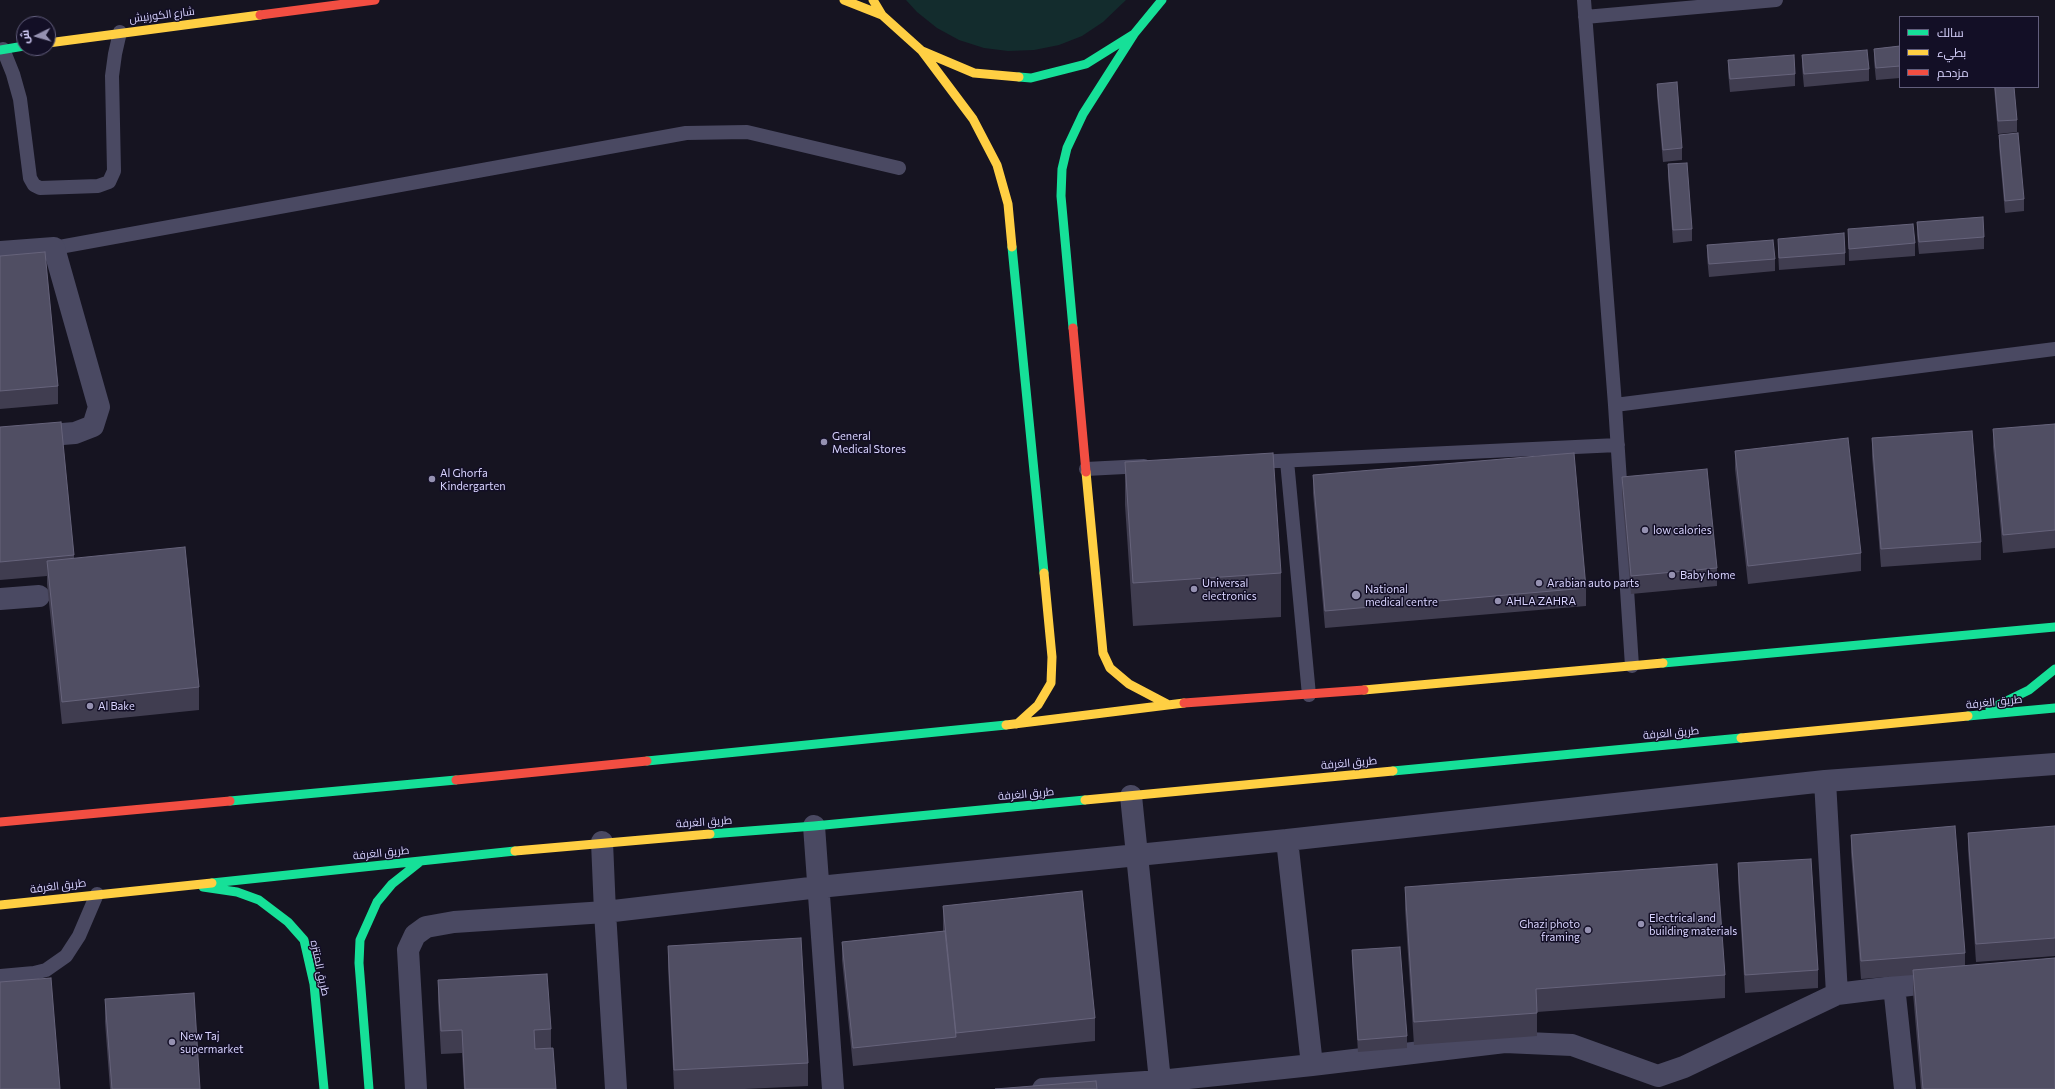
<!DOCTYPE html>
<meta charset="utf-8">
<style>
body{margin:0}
#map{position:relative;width:2055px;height:1089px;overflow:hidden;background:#161421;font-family:Commissioner,Cairo,sans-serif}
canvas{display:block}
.legend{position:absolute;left:1899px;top:16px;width:140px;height:72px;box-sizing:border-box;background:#130f26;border:1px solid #625e7d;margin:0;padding:5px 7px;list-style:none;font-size:12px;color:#d9d4ff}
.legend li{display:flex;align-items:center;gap:8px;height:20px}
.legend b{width:20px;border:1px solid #625e7d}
.north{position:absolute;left:16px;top:16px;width:40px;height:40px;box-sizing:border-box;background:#130f26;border:1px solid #625e7d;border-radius:50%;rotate:265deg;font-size:11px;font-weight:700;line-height:16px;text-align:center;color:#d9d4ff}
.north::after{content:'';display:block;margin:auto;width:14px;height:18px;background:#9591b1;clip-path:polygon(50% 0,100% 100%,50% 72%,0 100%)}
</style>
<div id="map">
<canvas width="2055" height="1089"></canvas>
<ul class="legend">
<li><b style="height:5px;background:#16e098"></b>سالك</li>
<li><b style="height:5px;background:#ffcf43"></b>بطيء</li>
<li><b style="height:5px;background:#f24e42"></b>مزدحم</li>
</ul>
<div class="north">ش</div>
</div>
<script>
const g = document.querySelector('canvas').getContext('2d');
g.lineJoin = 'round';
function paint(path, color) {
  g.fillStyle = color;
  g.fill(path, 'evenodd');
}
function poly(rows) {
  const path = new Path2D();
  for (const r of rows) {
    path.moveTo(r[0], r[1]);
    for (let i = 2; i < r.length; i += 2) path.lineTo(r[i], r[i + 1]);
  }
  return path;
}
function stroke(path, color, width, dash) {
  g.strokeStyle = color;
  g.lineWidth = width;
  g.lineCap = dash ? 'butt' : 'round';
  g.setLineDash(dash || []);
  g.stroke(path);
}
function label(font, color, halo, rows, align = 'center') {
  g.font = font + ' Commissioner,Cairo,sans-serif';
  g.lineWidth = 3;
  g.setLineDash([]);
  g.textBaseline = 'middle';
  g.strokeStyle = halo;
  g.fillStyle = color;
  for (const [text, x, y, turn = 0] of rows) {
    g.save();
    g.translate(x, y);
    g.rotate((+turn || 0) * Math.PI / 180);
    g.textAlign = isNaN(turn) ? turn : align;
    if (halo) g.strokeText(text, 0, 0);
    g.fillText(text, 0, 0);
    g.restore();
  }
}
const green = poly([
 [906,0,1126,0,1103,22,1082,36,1059,45,1034,50,1008,51,984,48,959,40,937,28,917,12]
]);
const lane = poly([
 [1584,0,1615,405,1632,666],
 [1585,17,1776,0],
 [3,49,13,74,20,99,30,178,34,185,40,188,98,186,109,182,114,171,112,76,115,54,120,32],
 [54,248,686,133,747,132,899,168],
 [1615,405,2055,349],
 [1287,461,1309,695],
 [1255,462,1618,445],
 [1086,469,1144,466],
 [0,976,34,973,46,970,66,956,79,936,97,894]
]);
const street = poly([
 [0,252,54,248,99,407,93,426,75,433,0,439],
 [0,599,39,596],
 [1825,781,1837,994],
 [1131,796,1160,1081],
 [814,826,833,1089],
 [1287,840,1312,1065],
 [602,842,605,912,616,1089],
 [1894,986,1905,1089],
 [416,1089,408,950,415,935,426,927,454,922,605,912,819,887,1287,840,1825,781,2055,764],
 [1043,1089,1160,1081,1312,1065,1505,1042,1572,1045,1658,1076,1684,1067,1837,994,1942,981]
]);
const fast = poly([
 [0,50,24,46],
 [1019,77,1031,78,1086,64,1134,34,1162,0],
 [1012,247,1044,573],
 [1073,328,1061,196,1062,169,1067,148,1083,114,1134,34],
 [1663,663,2055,627],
 [1990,709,2029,690,2055,669],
 [1968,716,2055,708],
 [647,761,1006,725],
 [1393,771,1741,738],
 [230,801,456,780],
 [710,834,814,826,1085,800],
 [212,883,515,851],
 [203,887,237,892,259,900,288,922,304,940,314,984,324,1089],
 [369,1089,359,963,360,940,377,902,392,884,421,861]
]);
const slow = poly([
 [844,0,882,15],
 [873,0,882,15,922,51,974,73,1019,77],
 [48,43,260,15],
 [922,51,973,119,997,165,1008,204,1012,247],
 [1086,472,1103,653,1110,668,1129,684,1167,704],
 [1364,690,1663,663],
 [1017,724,1038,705,1051,683,1052,657,1044,573],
 [1006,725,1184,703],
 [1741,738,1968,716],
 [1085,800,1393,771],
 [515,851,710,834],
 [0,905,212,883]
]);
const jam = poly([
 [260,15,375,0],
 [1073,328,1086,472],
 [1184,703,1364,690],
 [456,780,647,761],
 [0,822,230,801]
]);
const wall = poly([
 [1900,46,1900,78,1876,80,1874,61,1874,49],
 [1802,55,1869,69,1869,81,1804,87,1802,67],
 [1728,60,1795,74,1795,86,1730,92,1728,72],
 [1657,84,1682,148,1682,160,1663,162,1657,96],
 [1994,87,2014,87,2017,120,2017,132,1998,134],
 [1999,135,2024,199,2024,211,2005,213,1999,147],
 [1668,164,1692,229,1692,241,1673,243,1668,177],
 [1917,222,1984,237,1984,249,1919,254,1917,235],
 [1848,229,1915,243,1915,256,1849,261],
 [1778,239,1845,253,1845,265,1779,270,1778,251],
 [1707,245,1775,259,1775,271,1709,277,1707,257],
 [0,256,58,386,58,404,0,409],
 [2055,424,2055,548,2003,553,1993,447,1993,429],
 [0,427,74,555,74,558,199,687,199,710,62,724,47,584,47,576,0,580],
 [1872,438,1981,542,1981,560,1881,567,1872,456],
 [1735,451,1861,553,1861,571,1748,584,1735,469],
 [1125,462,1281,573,1281,617,1133,626,1125,505],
 [1313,475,1586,588,1586,606,1325,628,1313,493],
 [1622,477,1717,568,1717,586,1631,594,1622,495],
 [2055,826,2055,956,1976,962,1968,850,1968,833],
 [1851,835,1965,953,1965,966,2055,1089,1921,1089,1913,993,1913,975,1861,979,1851,853],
 [1738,863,1818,970,1818,988,1745,993,1738,881],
 [1405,887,1725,975,1725,998,1537,1012,1537,1036,1414,1045,1405,909],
 [943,906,1095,1018,1095,1041,853,1066,842,960,842,942,943,931],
 [668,946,808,1063,808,1086,745,1089,674,1089,668,968],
 [1352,950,1407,1036,1407,1048,1358,1052,1352,962],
 [438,980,551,1029,551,1048,556,1089,464,1089,462,1053,441,1054,438,1002],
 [105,999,200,1089,110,1089,105,1022]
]);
const building = poly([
 [1900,46,1900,66,1876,68,1874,49,1900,46],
 [1867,50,1869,69,1804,74,1802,55,1867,50],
 [1794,55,1795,74,1730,79,1728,60,1794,55],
 [1677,82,1682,148,1663,150,1657,84,1677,82],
 [1995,87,2014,87,2017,120,1998,121,1995,87],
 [2018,133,2024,199,2005,201,1999,135,2018,133],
 [1687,163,1692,229,1673,230,1668,164,1687,163],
 [1983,217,1984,237,1919,242,1917,222,1983,217],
 [1913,224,1915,243,1849,249,1848,229,1913,224],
 [1844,233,1845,253,1779,258,1778,239,1844,233],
 [1773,240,1775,259,1709,264,1707,245,1773,240],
 [45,252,58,386,0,391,0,256,45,252],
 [61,422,74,555,0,562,0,427,61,422],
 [2055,424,2055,530,2003,535,1993,429,2055,424],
 [1972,431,1981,542,1881,549,1872,438,1972,431],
 [1848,438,1861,553,1748,566,1735,451,1848,438],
 [1273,453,1281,573,1133,583,1125,462,1273,453],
 [1574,453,1586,588,1325,611,1313,475,1574,453],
 [1707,469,1717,568,1631,576,1622,477,1707,469],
 [185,547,199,687,62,702,47,561,185,547],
 [1955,826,1965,953,1861,961,1851,835,1955,826],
 [2055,826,2055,938,1976,944,1968,833,2055,826],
 [1811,859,1818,970,1745,975,1738,863,1811,859],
 [1717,864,1725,975,1536,989,1537,1013,1414,1022,1405,887,1717,864],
 [1082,891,1095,1018,956,1033,943,906,1082,891],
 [945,931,956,1037,853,1048,842,942,945,931],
 [801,938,808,1063,674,1070,668,946,801,938],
 [1400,947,1407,1036,1358,1040,1352,950,1400,947],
 [2055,958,2055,1089,1923,1089,1913,970,2055,958],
 [547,974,551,1029,534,1030,535,1049,553,1048,556,1089,465,1089,462,1030,441,1031,438,980,547,974],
 [51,978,60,1089,0,1089,0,982,51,978],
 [194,993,200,1089,112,1089,105,999,194,993],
 [1096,1081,1097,1089,995,1089,1096,1081]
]);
const markers = [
 [824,442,4,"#9591b1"],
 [432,479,4,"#9591b1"],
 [1645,530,4,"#9591b1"],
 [1672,575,4,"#9591b1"],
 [1539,583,4,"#9591b1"],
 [1194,589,4,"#9591b1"],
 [1356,595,5,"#9591b1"],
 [1498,601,4,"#9591b1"],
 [90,706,4,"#9591b1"],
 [1641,924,4,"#9591b1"],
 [1588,930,4,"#9591b1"],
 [172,1042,4,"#9591b1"]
];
const streetNames = [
 ["شارع الكورنيش",162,15,-7],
 ["طريق الغرفة",1994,702,-6],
 ["طريق الغرفة",1671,733,-5],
 ["طريق الغرفة",1349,763,-5],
 ["طريق الغرفة",1026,794,-5],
 ["طريق الغرفة",704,822,-4],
 ["طريق الغرفة",381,853,-6],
 ["طريق الغرفة",58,886,-7],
 ["طريق المنتزه",320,968,78]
];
const poiNames = [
 ["General",832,436],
 ["Medical Stores",832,449],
 ["Al Ghorfa",440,473],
 ["Kindergarten",440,486],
 ["low calories",1653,530],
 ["Baby home",1680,575],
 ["Universal",1202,583],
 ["electronics",1202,596],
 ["Arabian auto parts",1547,583],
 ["National",1365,589],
 ["medical centre",1365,602],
 ["AHLA ZAHRA",1506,601],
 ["Al Bake",98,706],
 ["Electrical and",1649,918],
 ["building materials",1649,931],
 ["Ghazi photo",1580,924,"right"],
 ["framing",1580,937,"right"],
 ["New Taj",180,1036],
 ["supermarket",180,1049]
];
paint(green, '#132c2d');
stroke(lane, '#4a4962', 14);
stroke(street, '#4a4962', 22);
stroke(fast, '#16e098', 9);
stroke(slow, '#ffcf43', 9);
stroke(jam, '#f24e42', 9);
paint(wall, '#403d50');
paint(building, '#504e63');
stroke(building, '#66637b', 1);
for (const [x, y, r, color] of markers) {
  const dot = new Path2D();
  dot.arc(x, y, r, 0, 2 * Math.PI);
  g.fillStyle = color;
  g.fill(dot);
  stroke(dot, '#130f26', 1.5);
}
label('11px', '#d9d4ff', '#130f26', streetNames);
label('11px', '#d9d4ff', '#130f26', poiNames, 'left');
</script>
